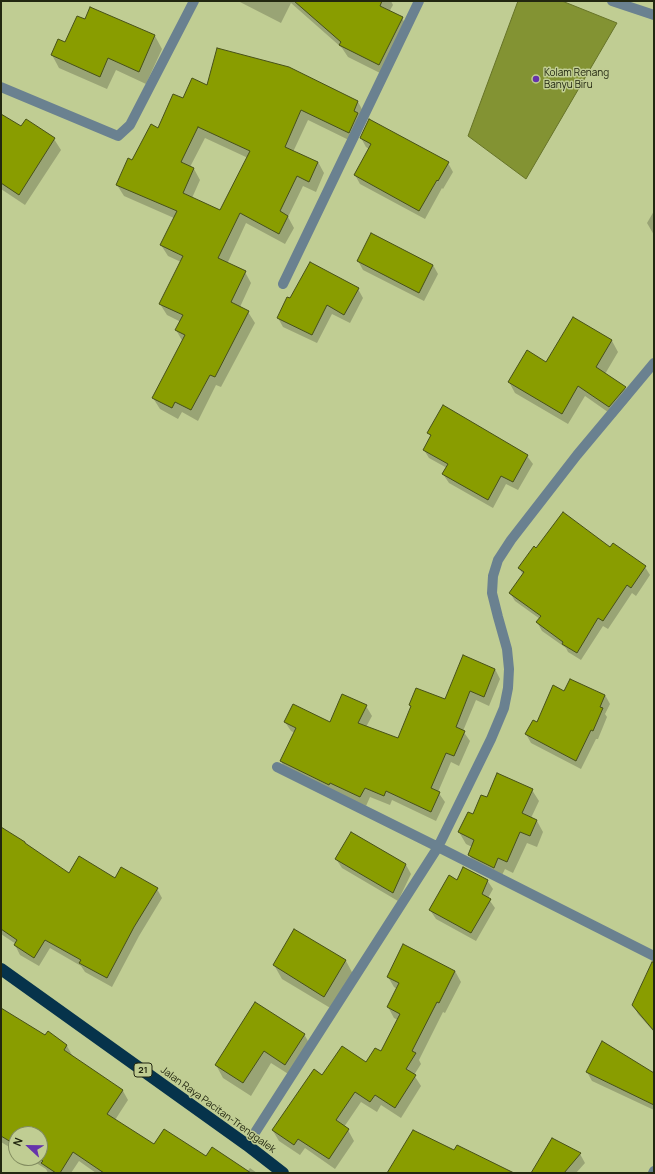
<!DOCTYPE html>
<style>
body{margin:0}
#map{position:relative;width:655px;height:1174px;overflow:hidden;background:#c0cd93;font-family:Manrope,sans-serif}
canvas{display:block}
.frame{position:absolute;inset:0;border:2px solid #222710;pointer-events:none}
.north{position:absolute;left:8px;top:1126px;width:40px;height:40px;box-sizing:border-box;background:#c0cd93;border:1px solid #818b5f;border-radius:50%;rotate:292deg;font-size:11px;font-weight:700;line-height:16px;text-align:center;color:#222710}
.north::after{content:'';display:block;margin:auto;width:14px;height:18px;background:#6634ab;clip-path:polygon(50% 0,100% 100%,50% 72%,0 100%)}
</style>
<div id="map">
<canvas width="655" height="1174"></canvas>
<div class="frame"></div>
<div class="north">N</div>
</div>
<script>
const g = document.querySelector('canvas').getContext('2d');
g.lineJoin = 'round';
function paint(path, color) {
  g.fillStyle = color;
  g.fill(path, 'evenodd');
}
function poly(rows) {
  const path = new Path2D();
  for (const r of rows) {
    path.moveTo(r[0], r[1]);
    for (let i = 2; i < r.length; i += 2) path.lineTo(r[i], r[i + 1]);
  }
  return path;
}
function stroke(path, color, width, dash) {
  g.strokeStyle = color;
  g.lineWidth = width;
  g.lineCap = dash ? 'butt' : 'round';
  g.setLineDash(dash || []);
  g.stroke(path);
}
function label(font, color, halo, rows, align = 'center') {
  g.font = font + ' Manrope,sans-serif';
  g.lineWidth = 3;
  g.setLineDash([]);
  g.textBaseline = 'middle';
  g.strokeStyle = halo;
  g.fillStyle = color;
  for (const [text, x, y, turn = 0] of rows) {
    g.save();
    g.translate(x, y);
    g.rotate((+turn || 0) * Math.PI / 180);
    g.textAlign = isNaN(turn) ? turn : align;
    if (halo) g.strokeText(text, 0, 0);
    g.fillText(text, 0, 0);
    g.restore();
  }
}
const water = poly([
 [518,1,562,1,617,23,526,179,468,136,518,1]
]);
const shadow = poly([
 [238,1,391,1,393,5,389,12,402,18,409,30,386,76,348,57,342,48,291,3,281,23],
 [85,21,155,36,162,49,146,84,116,70,107,89,59,68,52,55,65,43],
 [289,68,358,102,364,113,355,143,308,120,293,152,318,162,324,173,316,192,303,186,288,217,294,228,285,244,246,223,227,264,245,272,251,283,240,307,248,312,255,323,221,387,216,385,198,421,182,412,178,419,160,409,153,398,183,342,176,330,181,322,167,315,160,304,181,262,168,256,161,245,174,218,124,196,117,185,133,161,184,100,208,87],
 [205,138,248,158,220,212,192,198,200,180,194,169,190,167],
 [1,115,22,128,54,139,61,150,25,205,1,189],
 [361,138,448,163,453,172,443,189,442,188,425,219,360,184,355,175,369,149,366,147],
 [654,211,654,235,647,223],
 [358,261,433,265,438,274,424,301,363,270],
 [358,289,363,298,350,323,332,314,317,343,283,327,278,318],
 [574,318,612,341,618,352,605,374,625,388,631,398,615,417,585,396,568,424,515,393,509,382,546,363],
 [429,433,527,456,533,464,518,490,506,484,493,508,449,483,443,474,447,468,429,458,424,450,431,437],
 [536,549,610,549,645,567,650,575,636,596,632,593,608,629,603,626,581,660,568,652,566,648,542,631,537,622,540,619,515,601,510,593,523,575,519,568],
 [495,669,500,679,489,706,476,700,463,731,470,741,459,766,451,762,438,792,445,802,436,821,392,800,390,805,370,797,366,806,286,771,281,761,295,733,291,731,285,722,330,723,366,706,372,716,366,727,399,739,411,707,410,705,445,700],
 [565,692,605,695,610,704,605,714,607,717,598,739,596,739,581,769,531,743,526,734],
 [532,790,539,801,531,818,537,821,543,832,537,847,527,843,513,873,505,869,500,879,476,866,469,855,472,847,466,844,459,832,487,799],
 [1,828,69,874,115,879,157,889,162,898,139,936,112,987,85,972,81,966,50,948,39,966,20,955,15,945,16,944,1,934],
 [351,833,406,865,411,874,398,901,342,868,336,859],
 [487,880,493,889,488,898,495,908,476,941,436,919,430,910,458,881],
 [295,930,346,961,353,974,332,1009,282,979,274,965],
 [455,971,461,982,445,1013,443,1012,419,1060,421,1064,414,1075,421,1086,401,1118,381,1105,377,1112,361,1102,344,1127,348,1130,354,1141,335,1169,305,1148,300,1155,279,1141,273,1131,323,1077,366,1063,381,1053,398,1020,394,1018,388,1007,397,989,394,987,388,977],
 [654,974,654,1032,638,1014,633,1005],
 [1,1009,45,1036,48,1033,67,1046,72,1055,72,1056,123,1091,128,1100,115,1120,155,1146,206,1157,247,1172,250,1168,257,1173,96,1173,79,1161,71,1173,48,1173,46,1169,28,1158,40,1158,40,1134,16,1134,16,1151,1,1142],
 [304,1034,312,1048,293,1077,271,1063,251,1096,223,1078,216,1065],
 [587,1072,654,1075,654,1110,592,1081],
 [580,1154,585,1163,576,1173,532,1173]
]);
const building = poly([
 [294,1,382,1,380,6,403,17,379,65,339,45,341,42,294,1],
 [90,7,155,35,139,72,108,58,100,77,51,55,58,39,65,42,77,16,85,19,90,7],
 [217,48,289,67,358,101,354,111,358,113,349,133,301,110,285,147,318,162,309,182,297,176,280,211,288,216,279,234,240,213,218,258,246,271,231,302,249,311,215,377,210,375,191,410,175,402,172,408,152,398,185,335,175,330,183,315,159,304,183,256,160,245,177,211,116,185,128,158,132,160,151,124,158,128,173,94,183,98,192,78,207,85,217,48],
 [198,127,250,151,220,210,183,193,194,168,181,162,198,127],
 [1,114,21,126,26,119,55,138,19,195,1,183,1,114],
 [369,119,449,162,438,181,437,180,419,211,354,175,371,144,360,138,369,119],
 [371,233,433,265,419,293,357,261,371,233],
 [310,262,359,288,344,315,327,305,312,335,277,318,287,297,290,298,310,262],
 [573,317,612,340,596,367,626,387,609,407,578,386,562,414,508,382,527,350,546,362,573,317],
 [443,405,528,455,513,482,501,476,488,500,442,474,448,464,423,450,431,435,427,433,443,405],
 [563,512,610,547,613,543,646,566,631,588,627,585,603,621,598,618,577,653,562,644,563,642,536,622,541,616,509,593,524,572,518,568,534,546,536,548,563,512],
 [463,655,495,669,484,697,470,691,456,727,465,731,454,756,446,753,431,788,440,792,431,812,386,791,384,796,365,788,360,797,330,783,329,785,280,761,296,728,284,722,293,704,330,722,342,694,367,705,358,723,398,738,411,706,409,705,416,688,445,699,463,655],
 [570,679,605,695,600,707,603,708,593,731,591,730,576,761,525,734,533,720,537,722,553,685,564,691,570,679],
 [497,773,533,789,522,813,537,820,530,836,520,832,507,862,498,858,494,868,468,855,474,840,458,832,468,812,473,814,481,795,487,797,497,773],
 [1,827,25,842,25,843,69,873,79,856,115,878,121,867,158,888,134,927,107,978,79,963,81,960,45,940,34,958,14,945,17,940,1,929,1,827],
 [351,832,406,864,393,893,335,859,351,832],
 [463,867,488,880,482,894,491,899,471,933,429,910,449,875,457,880,463,867],
 [294,929,346,960,324,997,273,965,294,929],
 [403,944,455,971,439,1003,437,1002,412,1051,416,1053,406,1069,416,1075,395,1108,375,1095,370,1102,355,1092,336,1120,349,1129,329,1159,298,1139,294,1145,272,1130,314,1069,322,1075,342,1046,366,1062,375,1048,381,1051,400,1014,387,1007,399,983,387,977,403,944],
 [652,962,654,962,654,1031,632,1005,652,962],
 [255,1002,305,1034,285,1065,264,1051,243,1083,215,1065,255,1002],
 [1,1008,45,1035,48,1031,67,1045,64,1050,123,1090,107,1114,154,1144,164,1129,206,1156,212,1147,251,1173,104,1173,73,1152,60,1173,56,1173,41,1163,43,1161,37,1158,40,1158,40,1134,16,1134,16,1145,1,1136,1,1008],
 [602,1041,654,1073,654,1105,586,1072,602,1041],
 [413,1130,454,1150,457,1145,514,1173,387,1173,413,1130],
 [552,1138,581,1153,564,1173,531,1173,552,1138]
]);
const minor = poly([
 [612,1,654,15],
 [1,87,118,136,130,125,194,1],
 [283,284,419,1],
 [277,767,438,847,654,956],
 [247,1145,438,847,491,739,504,708,508,688,509,669,507,649,498,617,492,593,493,576,498,560,511,540,577,455,654,363],
 [653,1173,654,1171]
]);
const highway = poly([
 [1,969,247,1145,283,1173]
]);
const markers = [
 [536,79,4,"#6634ab"]
];
const shields = [
 [143,1070,18]
];
const shieldNames = [
 ["21",143,1070]
];
const poiNames = [
 ["Kolam Renang",544,73],
 ["Banyu Biru",544,85]
];
const streetNames = [
 ["Jalan Raya Pacitan-Trenggalek",218,1110,36]
];
paint(water, '#839333');
stroke(water, '#667328', 1);
paint(shadow, '#0003');
paint(building, '#899d00');
stroke(building, '#475019', 1);
stroke(minor, '#6a8190', 10);
stroke(highway, '#06334b', 12);
for (const [x, y, r, color] of markers) {
  const dot = new Path2D();
  dot.arc(x, y, r, 0, 2 * Math.PI);
  g.fillStyle = color;
  g.fill(dot);
  stroke(dot, '#c0cd93', 1.5);
}
for (const [x, y, w] of shields) {
  const box = new Path2D();
  box.roundRect(x - w / 2, y - 7, w, 14, 3);
  g.fillStyle = '#c0cd93';
  g.fill(box);
  stroke(box, '#222710', 1);
}
label('bold 9px', '#222710', null, shieldNames);
label('10px', '#222710', '#c0cd93', poiNames, 'left');
label('10px', '#222710', '#c0cd93', streetNames);
</script>
